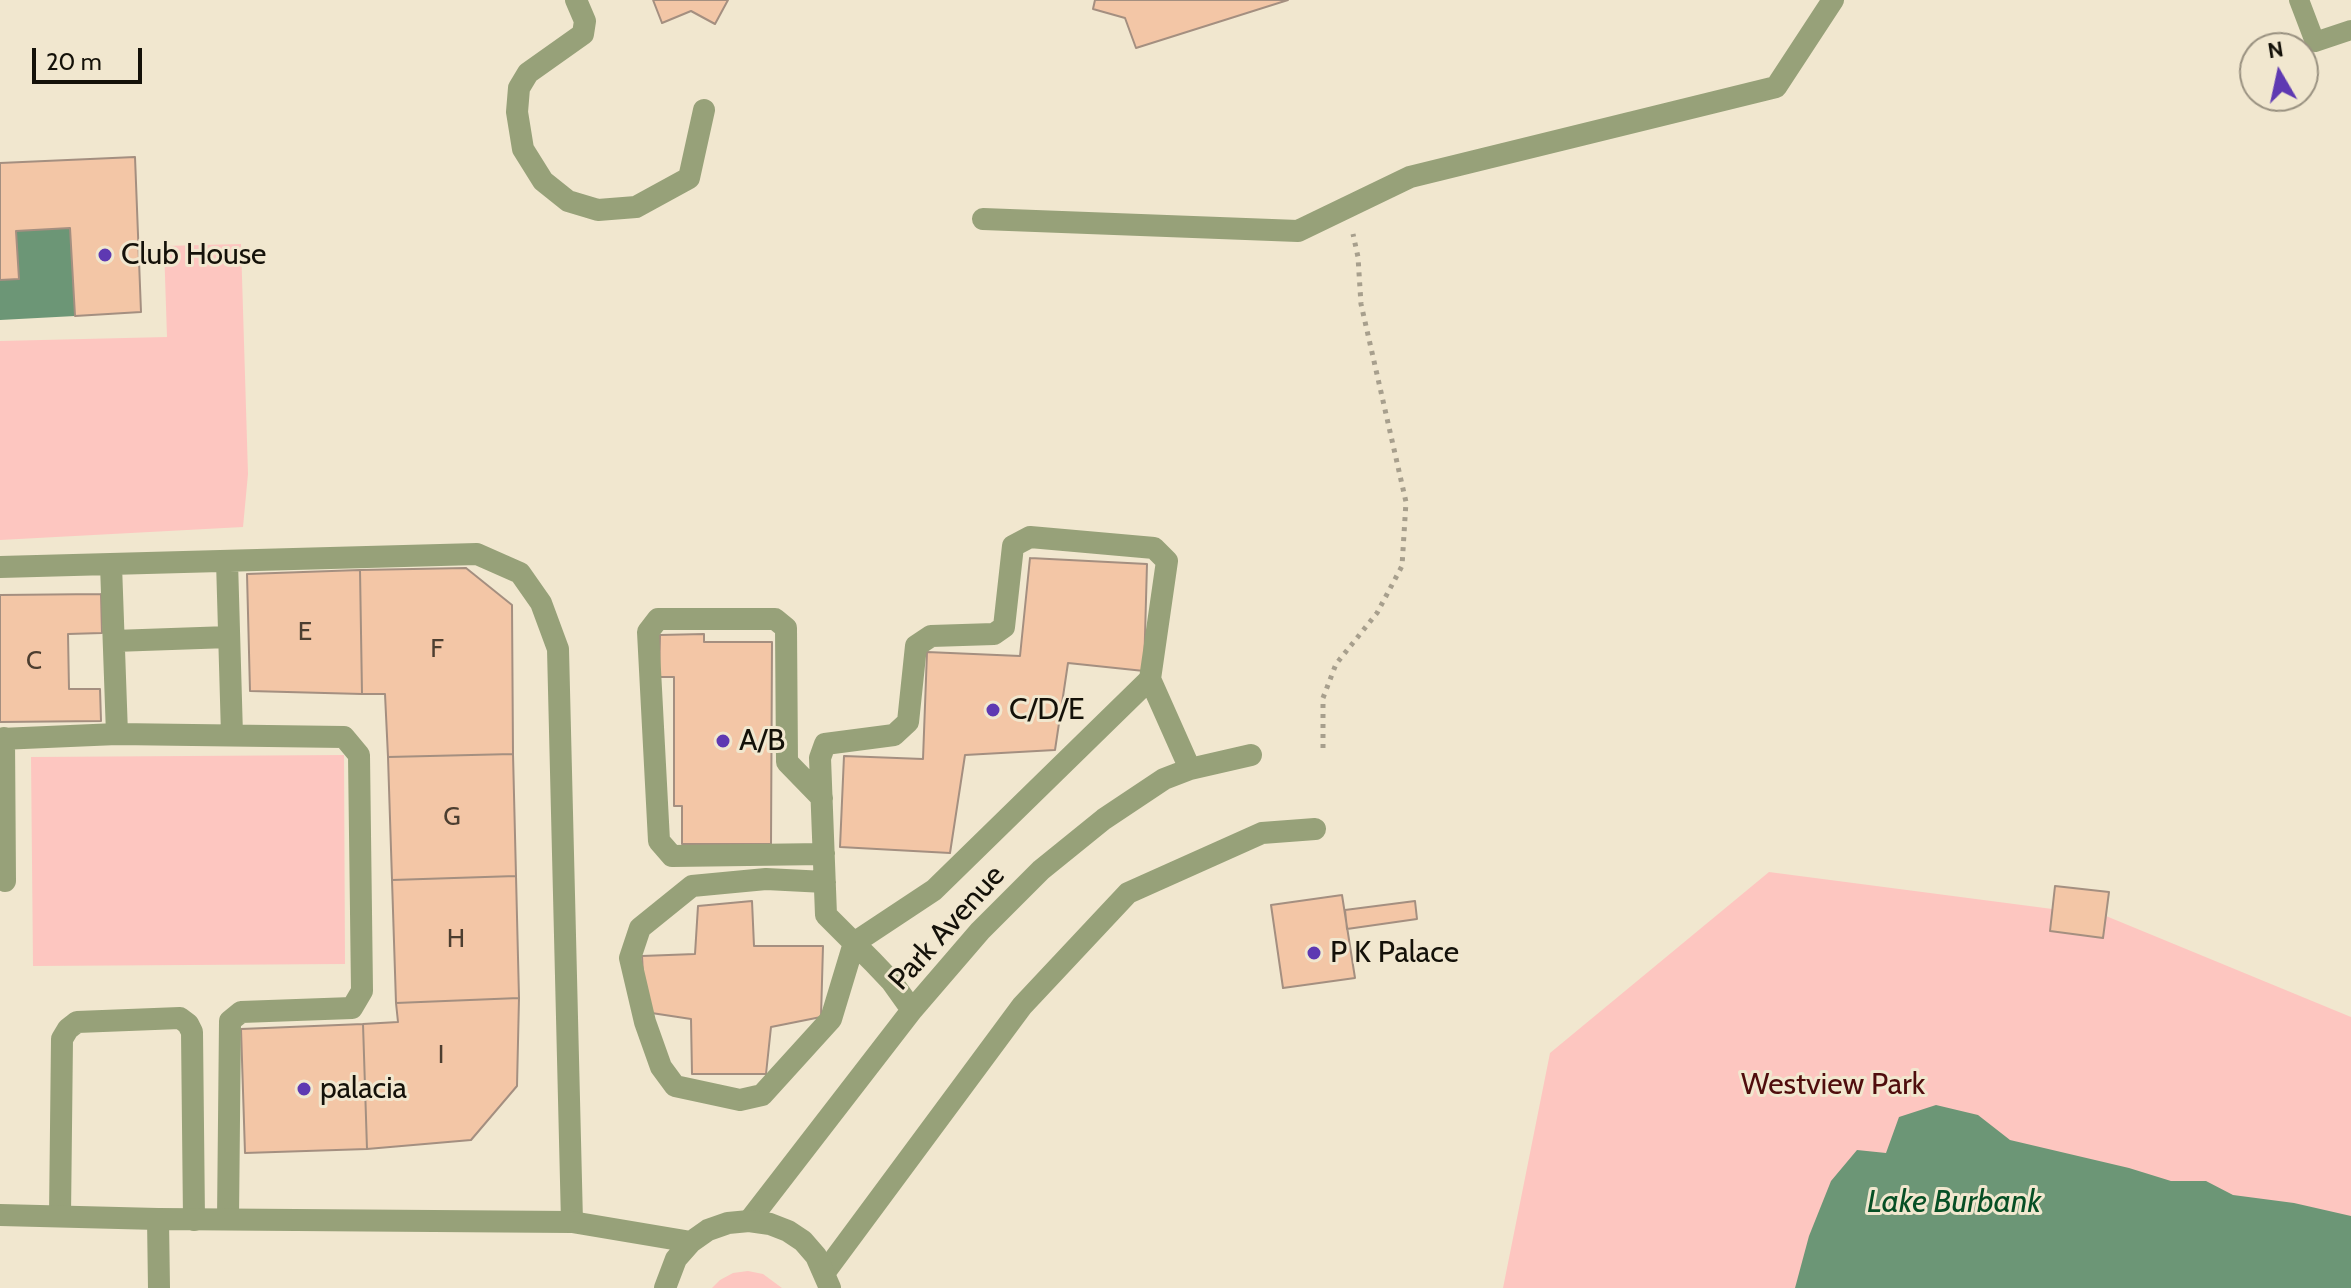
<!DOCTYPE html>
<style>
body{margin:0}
#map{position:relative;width:2351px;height:1288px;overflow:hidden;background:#f1e7cf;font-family:Cabin,sans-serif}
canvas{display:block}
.north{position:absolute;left:2239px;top:32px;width:80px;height:80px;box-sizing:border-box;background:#f1e7cf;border:2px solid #999180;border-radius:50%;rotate:351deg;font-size:22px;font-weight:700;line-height:32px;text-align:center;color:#141109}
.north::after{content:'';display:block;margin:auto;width:28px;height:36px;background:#5e39b2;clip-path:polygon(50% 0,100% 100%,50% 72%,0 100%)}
.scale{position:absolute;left:32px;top:48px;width:110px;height:36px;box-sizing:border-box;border:4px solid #141109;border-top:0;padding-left:10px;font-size:24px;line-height:28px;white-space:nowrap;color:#141109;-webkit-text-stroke:6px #f1e7cf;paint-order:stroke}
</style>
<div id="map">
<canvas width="2351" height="1288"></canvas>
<div class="north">N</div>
<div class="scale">20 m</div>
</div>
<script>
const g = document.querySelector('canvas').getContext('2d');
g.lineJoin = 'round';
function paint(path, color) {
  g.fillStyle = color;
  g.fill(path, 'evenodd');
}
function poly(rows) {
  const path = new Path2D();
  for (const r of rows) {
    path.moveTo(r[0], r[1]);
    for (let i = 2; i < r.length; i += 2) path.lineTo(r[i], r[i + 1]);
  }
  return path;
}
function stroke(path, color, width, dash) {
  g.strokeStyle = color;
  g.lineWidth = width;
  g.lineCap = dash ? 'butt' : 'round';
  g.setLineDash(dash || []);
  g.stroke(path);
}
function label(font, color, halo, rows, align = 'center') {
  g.font = font + ' Cabin,sans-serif';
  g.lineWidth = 6;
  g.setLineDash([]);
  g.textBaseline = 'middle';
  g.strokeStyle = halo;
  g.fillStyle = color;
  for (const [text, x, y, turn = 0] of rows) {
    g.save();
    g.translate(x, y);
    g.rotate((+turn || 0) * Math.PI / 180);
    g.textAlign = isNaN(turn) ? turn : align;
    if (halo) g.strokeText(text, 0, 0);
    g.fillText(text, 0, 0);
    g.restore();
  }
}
const green = poly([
 [241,244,248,474,243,527,0,540,0,341,167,337,164,246],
 [344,755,345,964,33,966,31,757],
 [1769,872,2106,916,2351,1017,2351,1288,1503,1288,1550,1053],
 [748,1271,763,1274,782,1288,712,1288,720,1280,733,1273]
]);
const water = poly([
 [70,228,75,316,0,320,0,280,19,279,16,231],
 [1936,1105,1978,1115,2010,1140,2129,1168,2171,1181,2206,1181,2233,1195,2294,1203,2351,1216,2351,1288,1795,1288,1809,1236,1831,1181,1857,1150,1886,1153,1899,1117]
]);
const building = poly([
 [653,0,728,0,715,24,691,11,662,23,653,0],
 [1095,0,1288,0,1136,48,1125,18,1093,9,1095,0],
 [135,157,141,312,75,316,70,228,16,231,19,279,0,280,0,163,135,157],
 [1030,558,1147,564,1144,671,1068,663,1055,750,965,755,950,853,840,847,844,756,923,759,927,652,1020,656,1030,558],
 [466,568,512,605,513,754,388,757,385,694,362,694,360,570,466,568],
 [360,570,362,694,250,691,247,574,360,570],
 [101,594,102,633,68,634,69,689,100,689,101,721,0,722,0,595,101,594],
 [704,634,704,642,772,642,771,844,682,844,682,806,674,806,674,677,659,677,660,635,704,634],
 [513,754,516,876,392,880,388,757,513,754],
 [516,876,519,998,396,1003,392,880,516,876],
 [2055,886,2109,892,2103,938,2050,931,2055,886],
 [1342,895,1355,978,1283,988,1271,905,1342,895],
 [752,901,754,946,823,946,821,1017,771,1027,766,1074,692,1074,691,1019,645,1012,642,956,695,954,698,906,752,901],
 [1415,901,1417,919,1347,929,1345,910,1415,901],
 [519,998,517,1086,471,1140,367,1149,363,1024,398,1022,396,1003,519,998],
 [363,1024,367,1149,245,1153,241,1029,363,1024]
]);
const path = poly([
 [1323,748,1323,698,1336,664,1377,613,1402,566,1406,502,1361,304,1358,257,1353,234]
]);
const service = poly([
 [2299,0,2315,42,2351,30]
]);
const minor = poly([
 [576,0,585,21,583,34,528,73,519,88,517,112,523,149,543,181,568,201,598,210,636,207,689,178,704,110],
 [983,219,1298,231,1410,177,1776,87,1833,0],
 [227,561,232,735],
 [0,567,477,554,520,573,541,603,558,649,572,1222],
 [114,641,229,637],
 [1150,679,1190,769],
 [117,734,344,737,359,755,362,991,352,1008,241,1012,230,1021,228,1219],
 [4,738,5,881],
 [0,739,117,734,111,565],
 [822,798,787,762,786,628,775,619,658,619,648,632,659,841,672,856,824,854],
 [825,882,766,879,692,886,640,928,630,958,645,1022,661,1067,675,1086,740,1100,762,1095,831,1019,854,943,934,890,1150,679,1167,561,1154,548,1030,537,1013,546,1004,627,994,634,931,636,916,646,908,722,894,735,825,744,820,758,826,915,873,962,892,982,912,1010],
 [60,1216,62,1039,68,1029,77,1022,180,1018,188,1024,192,1032,194,1220],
 [749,1221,912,1010,980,931,1041,870,1104,819,1164,779,1190,769,1251,755],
 [825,1272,1022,1006,1128,893,1262,833,1315,829]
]);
const tertiary = poly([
 [0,1215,158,1219,572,1222,691,1242],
 [158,1219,159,1288],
 [665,1288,676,1259,691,1242,708,1230,728,1223,749,1221,770,1224,788,1231,803,1241,816,1256,830,1288]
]);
const markers = [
 [105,255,8,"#5e39b2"],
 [993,710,8,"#5e39b2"],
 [723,741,8,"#5e39b2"],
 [1314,953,8,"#5e39b2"],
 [304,1089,8,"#5e39b2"]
];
const numberNames = [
 ["E",305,632],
 ["F",437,649],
 ["C",34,661],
 ["G",452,817],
 ["H",456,939],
 ["I",441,1055]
];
const poiNames = [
 ["Club House",121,255],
 ["C/D/E",1009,710],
 ["A/B",739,741],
 ["P K Palace",1330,953],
 ["palacia",320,1089]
];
const streetNames = [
 ["Park Avenue",947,928,-48]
];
const parkNames = [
 ["Westview Park",1833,1085]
];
const waterNames = [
 ["Lake Burbank",1954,1203]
];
paint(green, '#fdc6c0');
paint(water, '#6c9676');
paint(building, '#f3c6a6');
stroke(building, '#a48f80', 2);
stroke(path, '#a79f8d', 5, [4, 6]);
stroke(service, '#97a179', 20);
stroke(minor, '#97a179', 22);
stroke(tertiary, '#97a179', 22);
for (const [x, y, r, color] of markers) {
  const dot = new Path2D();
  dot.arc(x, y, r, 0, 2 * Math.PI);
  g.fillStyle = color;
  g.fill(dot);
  stroke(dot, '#f1e7cf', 3);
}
label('26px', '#4c3e30', null, numberNames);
label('30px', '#141109', '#f1e7cf', poiNames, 'left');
label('30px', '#141109', '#f1e7cf', streetNames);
label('30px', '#4f0d0d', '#f1e7cf', parkNames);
label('italic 32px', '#064f25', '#f1e7cf', waterNames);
</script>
